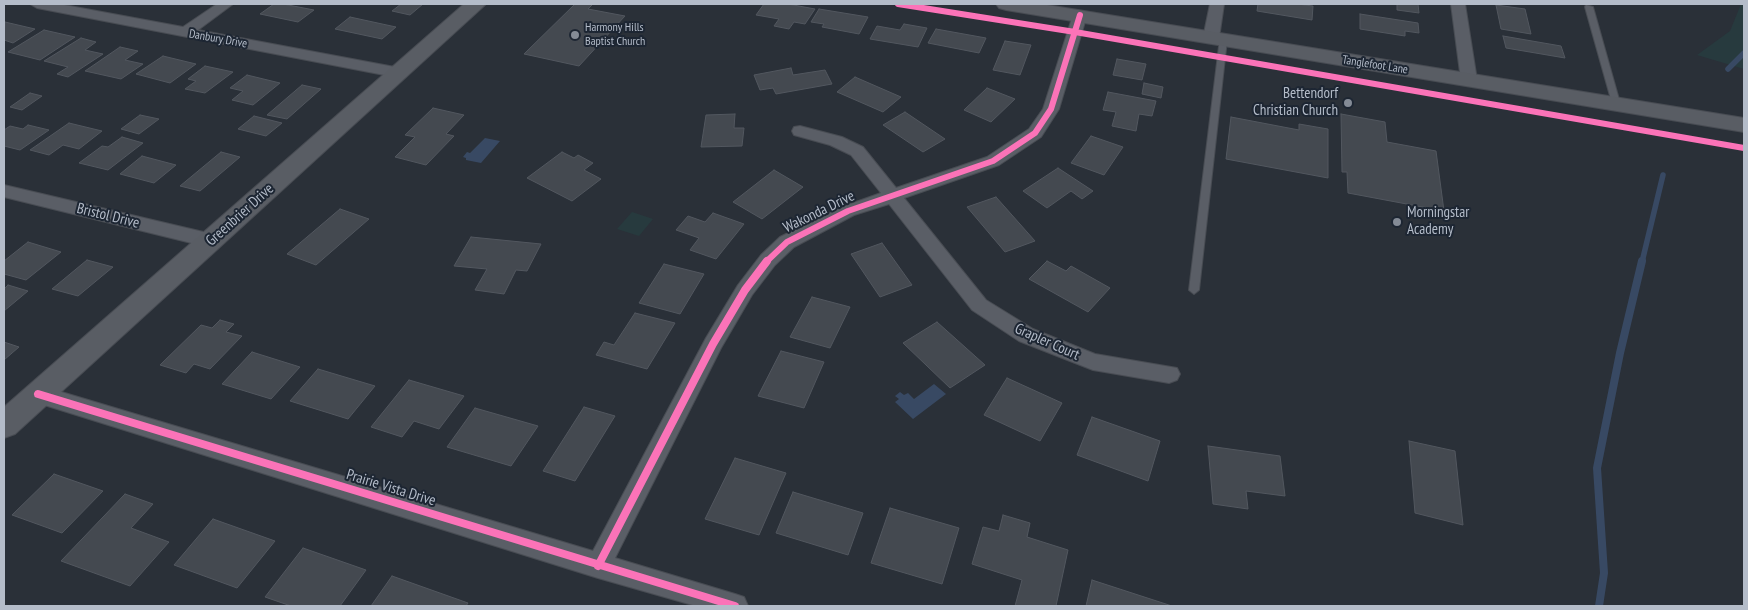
<!DOCTYPE html>
<style>
body{margin:0}
#map{position:relative;width:1748px;height:610px;overflow:hidden;background:#2a3038;font-family:"PT Sans Narrow",sans-serif}
canvas{display:block}
.frame{position:absolute;inset:0;border:5px solid #b4bcc9;pointer-events:none}
</style>
<div id="map">
<canvas width="1748" height="610"></canvas>
<div class="frame"></div>
</div>
<script>
const g = document.querySelector('canvas').getContext('2d');
g.lineJoin = 'round';
function paint(path, color) {
  g.fillStyle = color;
  g.fill(path, 'evenodd');
}
function poly(rows) {
  const path = new Path2D();
  for (const r of rows) {
    path.moveTo(r[0], r[1]);
    for (let i = 2; i < r.length; i += 2) path.lineTo(r[i], r[i + 1]);
  }
  return path;
}
function stroke(path, color, width, dash) {
  g.strokeStyle = color;
  g.lineWidth = width;
  g.lineCap = dash ? 'butt' : 'round';
  g.setLineDash(dash || []);
  g.stroke(path);
}
function label(font, color, halo, rows, align = 'center') {
  g.font = font + ' "PT Sans Narrow",sans-serif';
  g.lineWidth = 4;
  g.setLineDash([]);
  g.textBaseline = 'middle';
  g.strokeStyle = halo;
  g.fillStyle = color;
  for (const [text, x, y, turn = 0] of rows) {
    g.save();
    g.translate(x, y);
    g.rotate((+turn || 0) * Math.PI / 180);
    g.textAlign = isNaN(turn) ? turn : align;
    if (halo) g.strokeText(text, 0, 0);
    g.fillText(text, 0, 0);
    g.restore();
  }
}
const green = poly([
 [1741,4,1744,4,1744,69,1697,55,1730,31],
 [632,212,653,219,639,236,617,229]
]);
const water = poly([
 [485,138,500,141,481,163,466,160,466,158,463,157,467,152,470,153],
 [934,384,946,394,913,419,895,402,899,399,895,396,900,392,904,395,908,393,914,399]
]);
const streamFar1 = poly([
 [1728,69,1744,53],
 [1642,262,1663,175]
]);
const stream = poly([
 [1599,606,1604,573,1597,468,1620,353,1642,261]
]);
const building = poly([
 [274,4,283,4,314,10,298,22,260,14,274,4],
 [401,4,423,4,410,15,392,11,401,4],
 [575,4,593,4,588,9,625,16,579,66,524,54,575,4],
 [764,4,788,4,815,9,805,24,794,22,789,29,774,26,779,19,756,15,764,4],
 [1258,4,1297,4,1313,6,1312,20,1257,11,1258,4],
 [1397,4,1418,4,1419,13,1397,10,1397,4],
 [1496,5,1525,9,1531,34,1501,29,1496,5],
 [819,9,868,17,859,34,822,27,824,24,811,22,819,9],
 [1360,14,1418,23,1419,33,1405,31,1405,36,1360,29,1360,14],
 [350,17,396,27,382,39,335,29,350,17],
 [5,22,35,29,13,43,4,40,5,22],
 [904,24,927,28,918,47,870,39,877,26,900,30,904,24],
 [936,29,986,38,979,53,928,43,936,29],
 [44,30,75,37,40,60,8,52,44,30],
 [1503,36,1561,46,1565,58,1506,48,1503,36],
 [81,38,96,42,85,50,103,54,68,77,57,74,68,67,44,61,81,38],
 [1005,41,1031,45,1020,75,993,70,1005,41],
 [120,47,138,51,125,60,143,64,121,79,85,71,120,47],
 [163,56,196,64,170,83,136,74,163,56],
 [1117,59,1146,64,1142,80,1113,75,1117,59],
 [205,66,233,72,205,93,185,89,196,81,188,79,205,66],
 [791,68,793,75,825,70,832,84,776,94,773,88,760,90,754,75,791,68],
 [247,75,280,83,253,105,232,100,243,91,230,88,247,75],
 [855,77,901,97,883,112,837,92,855,77],
 [1144,83,1163,87,1161,98,1142,94,1144,83],
 [302,85,321,89,287,119,267,115,302,85],
 [987,88,1015,99,991,122,964,110,987,88],
 [1108,92,1156,101,1152,116,1139,114,1136,131,1112,126,1116,112,1103,110,1108,92],
 [30,93,42,96,22,110,10,107,30,93],
 [433,108,464,115,446,134,454,136,426,165,395,157,415,137,405,135,433,108],
 [905,112,945,139,923,152,883,125,905,112],
 [735,114,734,128,744,128,742,146,701,147,706,115,735,114],
 [1341,114,1385,122,1387,142,1436,151,1444,211,1348,193,1347,172,1342,172,1341,114],
 [140,115,159,119,139,134,121,129,140,115],
 [254,116,282,123,266,136,238,129,254,116],
 [1231,117,1299,130,1299,124,1328,129,1328,178,1226,159,1231,117],
 [69,123,102,131,79,149,63,145,49,155,30,150,69,123],
 [28,125,49,130,20,150,4,146,4,130,10,126,23,129,28,125],
 [1091,136,1123,147,1104,175,1071,163,1091,136],
 [122,137,143,143,108,170,79,163,102,146,108,147,122,137],
 [221,152,240,157,200,191,180,186,221,152],
 [562,152,574,158,578,155,593,163,584,170,601,179,572,201,527,178,562,152],
 [142,156,176,165,154,183,120,174,142,156],
 [1058,168,1093,191,1082,199,1071,191,1047,208,1023,191,1058,168],
 [774,170,803,187,762,219,733,202,774,170],
 [996,197,1035,241,1005,252,967,207,996,197],
 [340,209,369,219,316,265,287,254,340,209],
 [713,213,744,224,716,259,690,250,699,238,676,230,688,216,705,222,713,213],
 [471,237,541,244,527,271,516,270,504,294,475,290,487,269,454,266,471,237],
 [28,242,61,252,26,280,4,274,4,261,28,242],
 [882,243,912,285,880,297,851,254,882,243],
 [87,260,113,267,78,296,52,289,87,260],
 [1047,261,1066,271,1071,266,1110,288,1088,312,1029,279,1047,261],
 [664,264,704,274,680,314,639,303,664,264],
 [8,285,28,291,4,311,4,289,8,285],
 [812,297,850,307,830,348,790,337,812,297],
 [635,313,675,323,647,369,596,355,604,342,614,345,635,313],
 [220,320,234,324,226,332,242,336,210,369,194,364,186,373,160,365,201,325,212,328,220,320],
 [937,322,985,365,950,388,903,343,937,322],
 [4,342,19,347,4,360,4,342],
 [781,351,824,362,804,408,758,396,781,351],
 [252,352,300,367,271,399,222,384,252,352],
 [318,369,375,386,348,419,290,401,318,369],
 [1007,378,1062,403,1040,441,984,415,1007,378],
 [409,380,464,396,439,429,414,421,402,437,371,427,409,380],
 [584,407,615,416,575,481,543,471,584,407],
 [475,408,538,426,511,466,447,447,475,408],
 [1092,417,1160,441,1148,481,1077,455,1092,417],
 [1409,441,1455,451,1463,525,1415,513,1409,441],
 [1208,446,1280,456,1285,496,1246,491,1248,509,1213,504,1208,446],
 [735,458,786,473,759,535,705,519,735,458],
 [54,474,103,491,62,533,12,515,54,474],
 [793,492,863,513,848,555,776,533,793,492],
 [125,494,153,504,131,528,169,542,130,586,61,561,125,494],
 [890,508,959,528,942,584,871,563,890,508],
 [1003,515,1030,523,1027,537,1068,550,1056,606,1015,606,1022,580,972,564,983,527,999,531,1003,515],
 [213,519,275,541,237,588,174,565,213,519],
 [303,548,366,570,340,606,291,606,265,597,303,548],
 [392,576,468,603,466,606,371,606,392,576],
 [1092,580,1172,606,1086,606,1092,580]
]);
const lane = poly([
 [1586,5,1593,7,1620,103,1619,105,1613,105,1612,103,1585,7,1586,5],
 [1220,38,1226,38,1227,40,1199,290,1194,294,1189,290,1220,38]
]);
const street = poly([
 [30,4,59,4,183,27,217,4,233,4,198,30,400,68,408,73,400,78,37,8,30,4],
 [1210,4,1224,4,1219,38,1211,43,1203,38,1210,4],
 [1451,4,1465,4,1477,80,1475,83,1469,85,1461,80,1451,4],
 [1080,11,1087,15,1059,109,1041,137,999,165,904,198,986,300,1033,329,1095,354,1177,368,1180,374,1177,380,1169,383,1093,370,1019,341,972,310,889,204,854,215,794,247,775,265,752,295,721,348,615,558,735,594,744,597,748,606,696,606,598,578,38,403,30,400,27,394,30,388,38,385,593,551,706,338,738,285,761,255,780,237,842,207,881,193,851,155,830,145,794,135,792,131,794,127,800,126,842,137,863,147,896,188,987,157,1029,129,1043,109,1073,15,1080,11],
 [4,185,212,234,219,236,221,241,219,246,212,248,4,197,4,185]
]);
const secondary = poly([
 [464,4,486,4,15,434,4,438,4,407,464,4],
 [996,4,1041,4,1744,118,1744,132,1006,10,999,8,996,4]
]);
const cyclewayFar1 = poly([
 [898,4,1075,32,1744,148],
 [766,262,787,242,848,211,993,161,1035,133,1051,109,1080,15]
]);
const cycleway = poly([
 [38,394,735,606],
 [598,566,713,344,745,290,767,261]
]);
const markers = [
 [575,35,5,"#848b96"],
 [1348,103,5,"#848b96"],
 [1397,222,5,"#848b96"]
];
const farPoinames = [
 ["Harmony Hills",585,28],
 ["Baptist Church",585,42]
];
const farStreetnames = [
 ["Danbury Drive",218,39,10],
 ["Tanglefoot Lane",1375,65,9]
];
const poiNames = [
 ["Bettendorf",1338,94],
 ["Christian Church",1338,111],
 ["Morningstar",1407,213,"left"],
 ["Academy",1407,230,"left"]
];
const streetNames = [
 ["Wakonda Drive",819,212,-26],
 ["Greenbrier Drive",240,215,-42],
 ["Bristol Drive",108,216,14],
 ["Grapler Court",1047,342,24],
 ["Prairie Vista Drive",391,488,17]
];
paint(green, '#273a3e');
paint(water, '#384963');
stroke(streamFar1, '#384963', 5.5);
stroke(stream, '#384963', 8);
paint(building, '#444950');
stroke(building, '#52575f', 1);
stroke(lane, '#484c53', 2);
stroke(street, '#484c53', 2);
stroke(secondary, '#484c53', 2);
paint(lane, '#5a5e66');
paint(street, '#5a5e66');
paint(secondary, '#595d64');
stroke(cyclewayFar1, '#fb73b8', 6);
stroke(cycleway, '#fb73b8', 8);
for (const [x, y, r, color] of markers) {
  const dot = new Path2D();
  dot.arc(x, y, r, 0, 2 * Math.PI);
  g.fillStyle = color;
  g.fill(dot);
  stroke(dot, '#1d2633', 2);
}
label('12px', '#b4bcc9', '#1d2633', farPoinames, 'left');
label('12px', '#b4bcc9', '#1d2633', farStreetnames);
label('15px', '#b4bcc9', '#1d2633', poiNames, 'right');
label('15px', '#b4bcc9', '#1d2633', streetNames);
</script>
